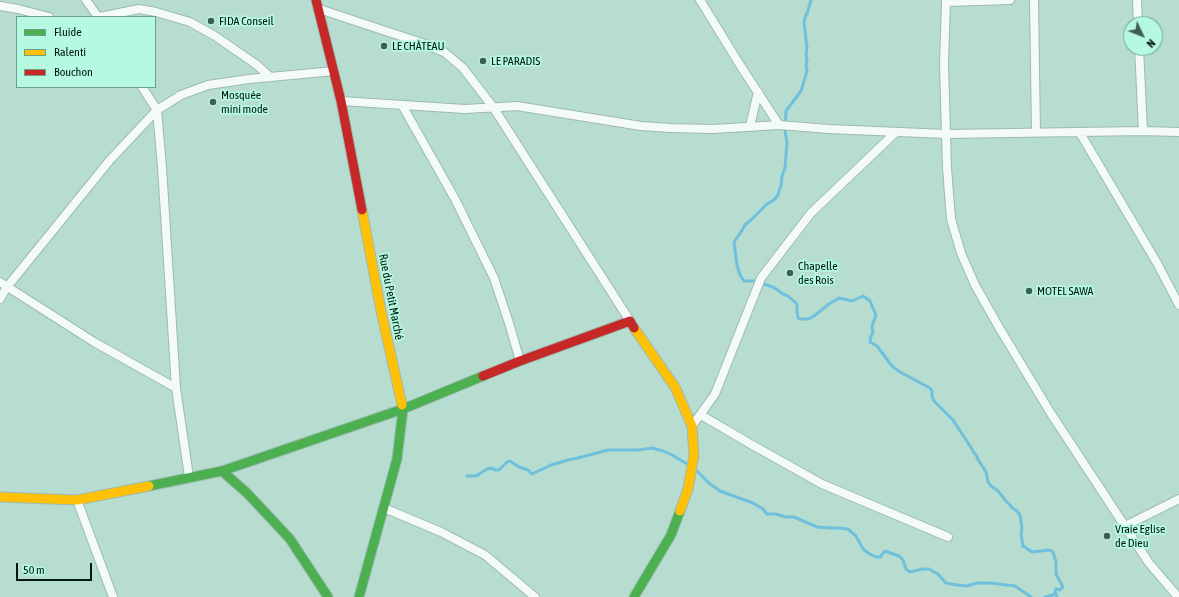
<!DOCTYPE html>
<meta charset="utf-8">
<style>
body{margin:0}
#map{position:relative;width:1179px;height:597px;overflow:hidden;background:#b7ddd0;font-family:"Asap Condensed",sans-serif}
canvas{display:block}
.legend{position:absolute;left:16px;top:16px;width:140px;height:72px;box-sizing:border-box;background:#b5f9e1;border:1px solid #6d9f8d;margin:0;padding:5px 7px;list-style:none;font-size:12px;color:#001810}
.legend li{display:flex;align-items:center;gap:8px;height:20px}
.legend b{width:20px;border:1px solid #6d9f8d}
.north{position:absolute;left:1123px;top:16px;width:40px;height:40px;box-sizing:border-box;background:#b5f9e1;border:1px solid #6d9f8d;border-radius:50%;rotate:133deg;font-size:11px;font-weight:700;line-height:16px;text-align:center;color:#001810}
.north::after{content:'';display:block;margin:auto;width:14px;height:18px;background:#405d53;clip-path:polygon(50% 0,100% 100%,50% 72%,0 100%)}
.scale{position:absolute;left:16px;top:563px;width:76px;height:18px;box-sizing:border-box;border:2px solid #001810;border-top:0;padding-left:5px;font-size:12px;line-height:14px;white-space:nowrap;color:#001810;-webkit-text-stroke:3px #b5f9e1;paint-order:stroke}
</style>
<div id="map">
<canvas width="1179" height="597"></canvas>
<ul class="legend">
<li><b style="height:5px;background:#4caf50"></b>Fluide</li>
<li><b style="height:5px;background:#ffc107"></b>Ralenti</li>
<li><b style="height:5px;background:#c62828"></b>Bouchon</li>
</ul>
<div class="north">N</div>
<div class="scale">50 m</div>
</div>
<script>
const g = document.querySelector('canvas').getContext('2d');
g.lineJoin = 'round';
function poly(rows) {
  const path = new Path2D();
  for (const r of rows) {
    path.moveTo(r[0], r[1]);
    for (let i = 2; i < r.length; i += 2) path.lineTo(r[i], r[i + 1]);
  }
  return path;
}
function stroke(path, color, width, dash) {
  g.strokeStyle = color;
  g.lineWidth = width;
  g.lineCap = dash ? 'butt' : 'round';
  g.setLineDash(dash || []);
  g.stroke(path);
}
function label(font, color, halo, rows, align = 'center') {
  g.font = font + ' "Asap Condensed",sans-serif';
  g.lineWidth = 3.5;
  g.setLineDash([]);
  g.textBaseline = 'middle';
  g.strokeStyle = halo;
  g.fillStyle = color;
  for (const [text, x, y, turn = 0] of rows) {
    g.save();
    g.translate(x, y);
    g.rotate((+turn || 0) * Math.PI / 180);
    g.textAlign = isNaN(turn) ? turn : align;
    if (halo) g.strokeText(text, 0, 0);
    g.fillText(text, 0, 0);
    g.restore();
  }
}
const stream = poly([
 [811,0,807,14,806,14,804,22,807,48,806,54,807,59,806,66,807,71,801,91,786,111,785,131,787,142,785,168,782,176,781,186,779,191,778,195,774,200,767,204,752,219,745,225,741,232,734,242,737,265,740,275,744,281,755,281,767,285,775,288,783,294,788,296,797,304,797,311,798,318,800,319,808,319,814,316,829,304,839,298,852,301,863,296,870,301,876,315,872,326,873,333,871,336,870,342,877,346,892,366,900,372,930,388,932,391,932,396,934,401,953,420,972,449,974,453,977,456,977,458,986,472,988,482,991,486,998,491,1006,501,1014,509,1011,507,1017,511,1020,515,1022,528,1021,534,1023,546,1032,552,1050,550,1053,552,1056,562,1056,574,1063,587,1060,590,1056,589,1055,592,1057,597],
 [694,468,710,484,720,491,753,503,763,509,767,514,775,514,786,517,794,517,817,527,831,528,838,528,848,529,856,536,863,549,868,553,876,557,880,557,885,551,899,556,903,560,906,569,910,572,923,569,929,569,938,574,946,583,957,585,967,586,977,583,990,583,1015,586,1031,597],
 [467,476,476,476,487,469,492,468,495,470,499,470,507,462,510,461,519,467,528,470,532,474,551,465,568,460,578,458,608,450,638,450,652,448,663,451,672,455,689,465],
 [1045,597,1056,594]
]);
const street = poly([
 [86,0,98,17],
 [700,0,740,65,779,125],
 [946,0,944,64,947,168,951,219,961,253,975,285,1000,329,1050,412,1149,563,1178,597],
 [1034,0,1036,132],
 [1137,0,1138,24],
 [946,2,1010,0],
 [0,6,18,9,49,17],
 [319,9,422,43,444,52,463,68,493,107,630,321],
 [100,17,139,9,156,12,190,22,215,36,257,65,270,77],
 [1139,48,1143,131],
 [142,87,157,110,162,167,176,388,189,477],
 [341,101,465,109,517,106,641,126,671,128,713,129,779,125,829,129,946,134,1143,131,1179,132],
 [402,105,455,199,494,278,509,323,520,361],
 [750,126,758,92],
 [1080,133,1157,263,1179,305],
 [0,282,94,342,176,388],
 [0,299,7,287,110,160,157,110,181,95,208,85,249,79,334,71],
 [701,415,754,446,822,484,948,537],
 [692,426,715,394,761,278,811,213,896,132],
 [77,500,113,597],
 [384,508,441,532,485,555,535,597],
 [1125,526,1179,499]
]);
const fast = poly([
 [222,471,247,493,290,539,328,597],
 [149,486,222,471,403,409,483,376],
 [359,597,397,459,403,409,402,405],
 [634,597,671,535,680,511]
]);
const slow = poly([
 [362,210,381,311,402,405],
 [634,328,675,387,692,426,694,455,688,489,680,511],
 [0,497,77,500,149,486]
]);
const jam = poly([
 [316,0,341,101,362,210],
 [483,376,520,361,630,321,634,328]
]);
const markers = [
 [211,21,4,"#405d53"],
 [384,46,4,"#405d53"],
 [483,61,4,"#405d53"],
 [213,102,4,"#405d53"],
 [790,273,4,"#405d53"],
 [1029,291,4,"#405d53"],
 [1107,536,4,"#405d53"]
];
const poiNames = [
 ["FIDA Conseil",219,21],
 ["LE CHÂTEAU",392,46],
 ["LE PARADIS",491,61],
 ["Mosquée",221,95],
 ["mini mode",221,109],
 ["Chapelle",798,266],
 ["des Rois",798,280],
 ["MOTEL SAWA",1037,291],
 ["Vraie Eglise",1115,529],
 ["de Dieu",1115,543]
];
const streetNames = [
 ["Rue du Petit Marché",391,297,79]
];
stroke(stream, '#6ec0dc', 3);
stroke(street, '#9dbbb1', 10);
stroke(fast, '#9dbbb1', 11);
stroke(slow, '#9dbbb1', 11);
stroke(jam, '#9dbbb1', 11);
stroke(street, '#f4faf8', 8);
stroke(fast, '#4caf50', 9);
stroke(slow, '#ffc107', 9);
stroke(jam, '#c62828', 9);
for (const [x, y, r, color] of markers) {
  const dot = new Path2D();
  dot.arc(x, y, r, 0, 2 * Math.PI);
  g.fillStyle = color;
  g.fill(dot);
  stroke(dot, '#b5f9e1', 1.5);
}
label('12px', '#001810', '#b5f9e1', poiNames, 'left');
label('12px', '#001810', '#b5f9e1', streetNames);
</script>
